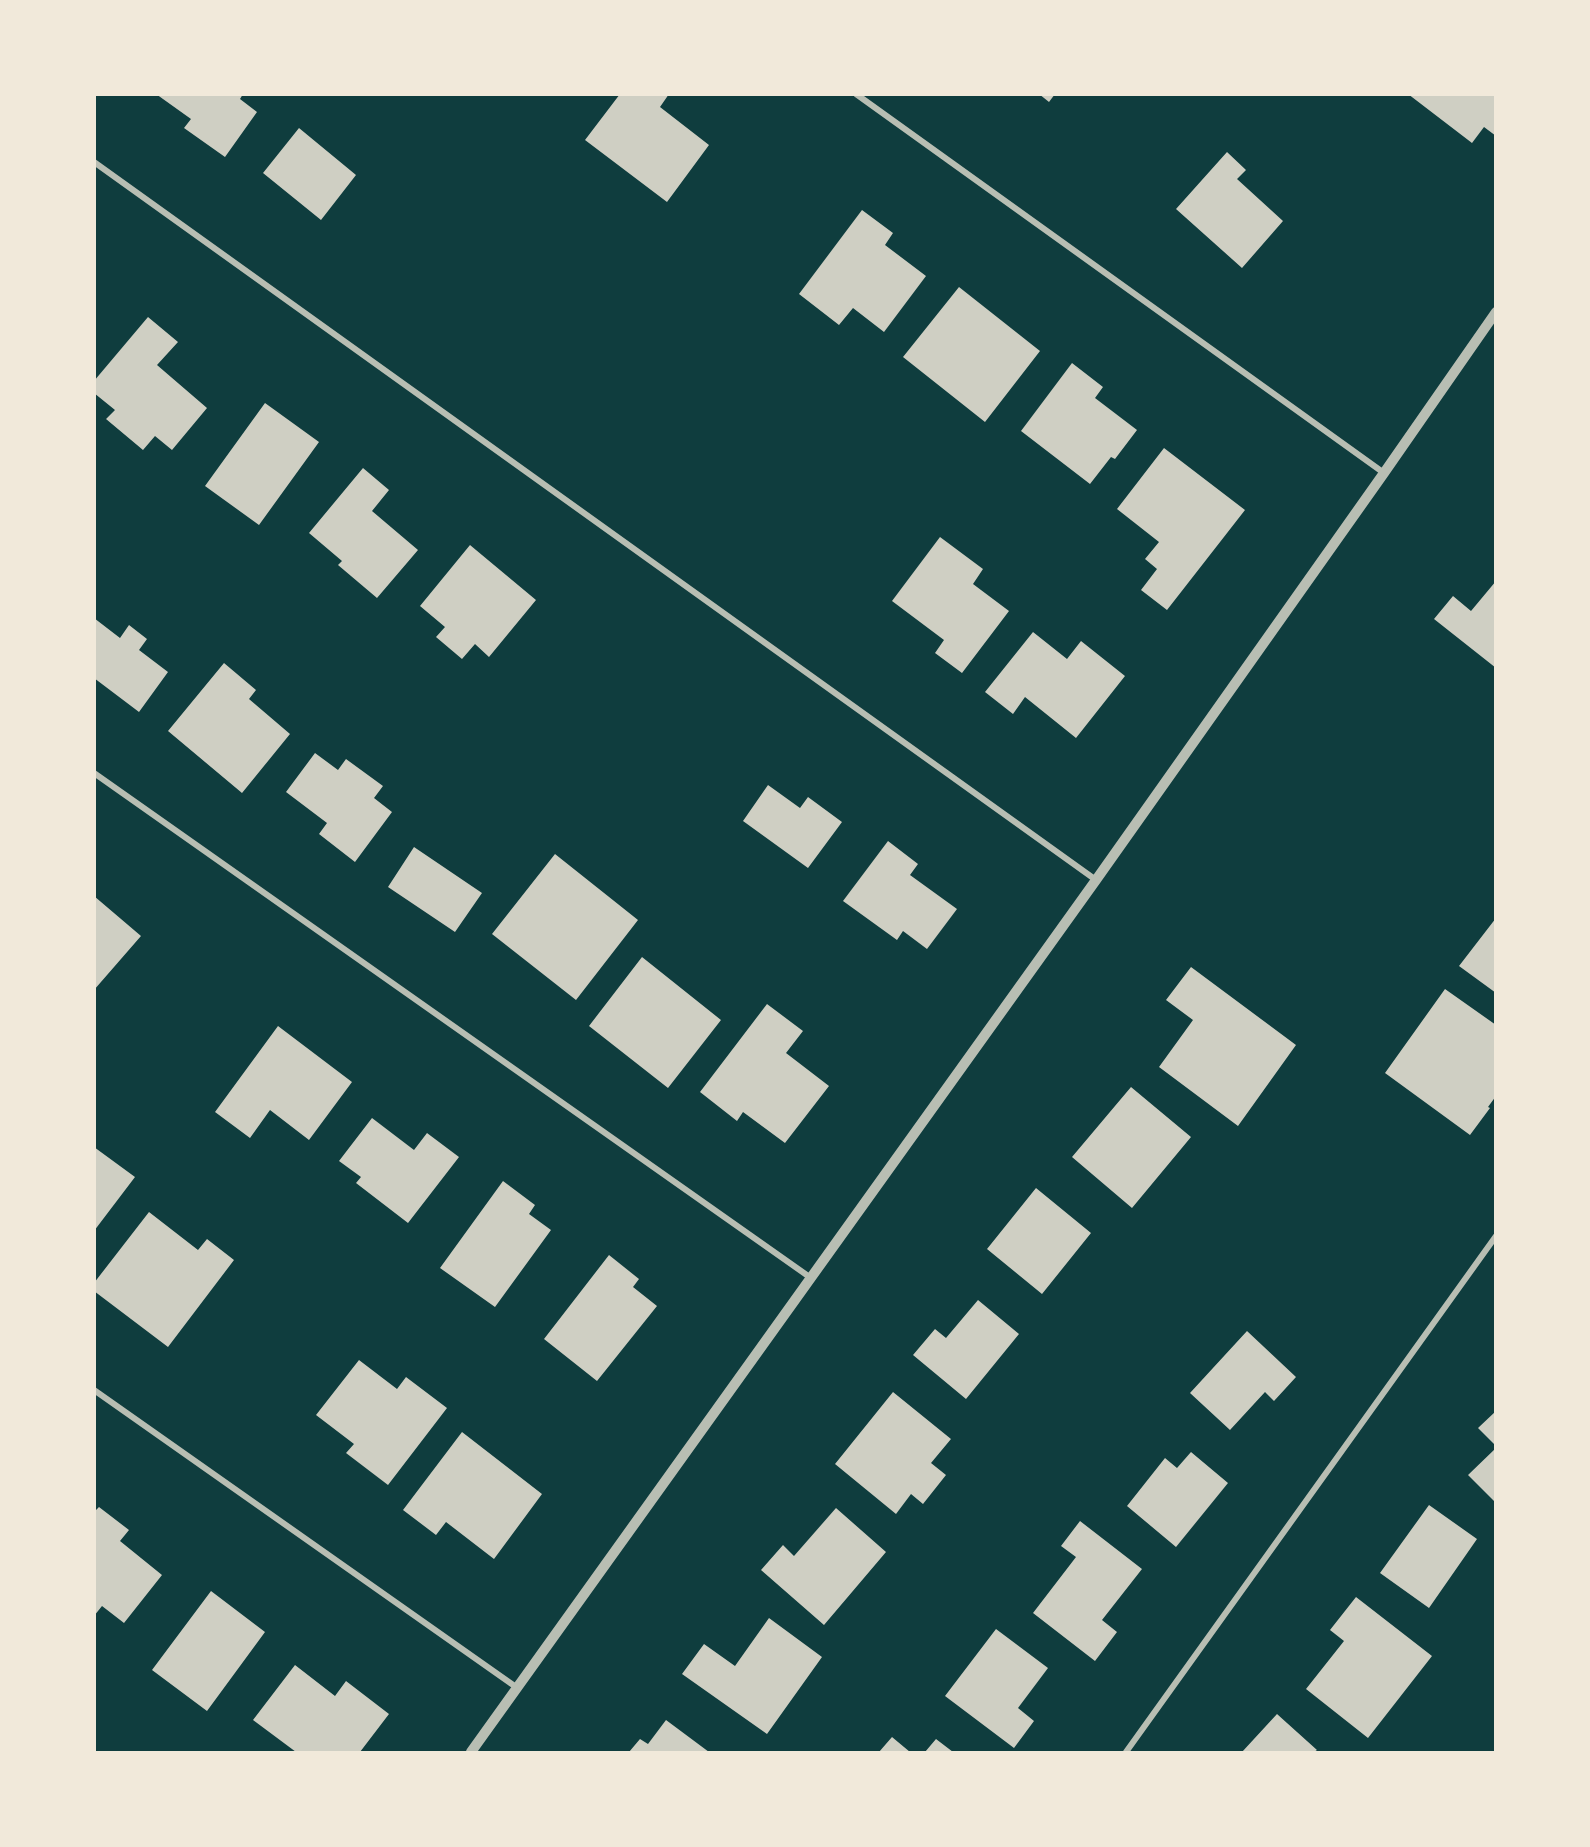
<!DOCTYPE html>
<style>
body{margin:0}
#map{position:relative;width:1590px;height:1847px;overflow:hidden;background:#0f3d3e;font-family:Lato,sans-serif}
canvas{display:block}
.frame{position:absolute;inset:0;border:96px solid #f1e9da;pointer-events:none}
</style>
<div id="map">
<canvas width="1590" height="1847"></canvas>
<div class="frame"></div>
</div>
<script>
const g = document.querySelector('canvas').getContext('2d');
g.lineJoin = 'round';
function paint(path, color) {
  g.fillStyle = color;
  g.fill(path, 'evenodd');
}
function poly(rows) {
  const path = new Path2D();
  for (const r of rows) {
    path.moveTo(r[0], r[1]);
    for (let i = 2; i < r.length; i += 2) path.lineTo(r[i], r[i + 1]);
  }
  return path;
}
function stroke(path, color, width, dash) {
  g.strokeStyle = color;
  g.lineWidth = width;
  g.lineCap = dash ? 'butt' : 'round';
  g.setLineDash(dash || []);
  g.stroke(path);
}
const building = poly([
 [156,94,243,94,240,99,257,112,225,157,184,128,191,119],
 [620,94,669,94,660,107,709,145,667,202,585,140],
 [1039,94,1055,94,1049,102],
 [1408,94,1496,94,1496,136,1484,127,1472,143],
 [299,128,356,175,321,220,263,173],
 [1227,152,1246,170,1237,179,1283,221,1242,268,1176,209],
 [862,210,893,233,885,245,926,276,884,332,853,308,839,325,799,294],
 [959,287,1040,351,985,422,903,357],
 [148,317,178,342,157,365,207,408,172,450,155,436,143,450,106,419,115,410,94,393,94,381],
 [1072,363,1103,387,1095,398,1137,430,1115,459,1111,457,1090,484,1021,431],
 [265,403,319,442,259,525,205,486],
 [1164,448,1245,510,1167,610,1141,590,1157,569,1145,559,1159,542,1117,509],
 [363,468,389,490,372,511,418,550,377,598,338,565,342,561,309,533],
 [940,537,983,569,973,584,1009,611,962,673,935,653,944,640,892,601],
 [470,545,536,600,489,657,475,644,462,659,436,637,445,627,420,606],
 [1496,581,1496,668,1434,619,1453,596,1471,611],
 [94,618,120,638,129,625,147,639,139,650,168,672,139,712,94,678],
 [1033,632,1067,659,1081,641,1125,676,1076,738,1025,697,1013,714,985,692],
 [224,663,256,690,249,699,290,734,242,793,168,731],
 [315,753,338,770,346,759,383,786,374,798,392,812,355,862,319,834,327,823,286,792],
 [768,785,800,808,808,797,842,822,808,868,743,821],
 [888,841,918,864,910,875,957,909,927,949,903,931,897,940,843,901],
 [414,847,482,893,455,932,388,887],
 [555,854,638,920,576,1000,492,934],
 [94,896,141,936,94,990],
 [1496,918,1496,993,1459,966],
 [642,957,721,1020,668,1088,589,1026],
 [1191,967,1296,1045,1238,1126,1159,1067,1193,1020,1166,1000],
 [1445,989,1496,1025,1496,1096,1488,1107,1490,1108,1470,1135,1385,1073],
 [767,1004,803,1031,786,1053,829,1086,785,1143,743,1112,737,1121,700,1092],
 [278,1026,352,1082,309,1140,270,1110,250,1138,215,1112],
 [1131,1087,1191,1137,1132,1208,1072,1157],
 [372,1118,414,1150,427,1133,459,1157,408,1223,356,1183,361,1177,339,1161],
 [94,1147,135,1177,94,1231],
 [503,1181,535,1205,529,1214,551,1230,495,1307,440,1268],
 [1036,1188,1091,1233,1042,1294,987,1249],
 [149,1212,198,1250,207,1239,234,1260,168,1347,94,1291,94,1283],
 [609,1255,639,1279,633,1287,657,1306,597,1381,544,1339],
 [978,1300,1019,1334,966,1399,913,1355,935,1329,946,1338],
 [1247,1331,1296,1377,1274,1401,1265,1392,1230,1430,1190,1393],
 [359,1360,397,1389,406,1377,447,1408,388,1485,346,1453,354,1444,316,1415],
 [893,1392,951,1439,931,1463,946,1475,923,1504,911,1494,896,1514,835,1464],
 [1496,1411,1496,1446,1478,1428],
 [462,1432,542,1494,494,1559,446,1522,436,1535,403,1510],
 [1496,1448,1496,1503,1468,1475],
 [1191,1452,1228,1483,1176,1547,1127,1506,1165,1458,1177,1468],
 [1429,1505,1477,1539,1429,1608,1380,1573],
 [99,1507,129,1530,120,1541,162,1575,124,1623,102,1606,94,1616,94,1512],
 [836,1508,886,1552,824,1625,761,1570,783,1545,794,1556],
 [1080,1521,1142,1569,1102,1620,1117,1632,1095,1661,1033,1613,1076,1557,1061,1546],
 [211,1591,265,1632,207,1711,152,1670],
 [1356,1597,1432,1656,1368,1738,1306,1689,1344,1641,1330,1630],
 [769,1618,822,1657,767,1734,682,1674,704,1644,735,1666],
 [996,1629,1048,1668,1018,1708,1034,1721,1014,1748,945,1696],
 [295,1665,335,1696,346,1681,389,1714,360,1752,296,1752,253,1720],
 [1277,1714,1317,1750,1314,1752,1242,1752],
 [666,1720,709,1752,629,1752,640,1739,648,1744],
 [892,1737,910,1752,879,1752],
 [936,1739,953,1752,925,1752]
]);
const minor = poly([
 [856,94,1384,473],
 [94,162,1096,880],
 [94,773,811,1278],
 [94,1390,516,1687],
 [1126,1752,1496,1236]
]);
const tertiary = poly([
 [471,1752,1096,880,1384,473,1496,312]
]);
paint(building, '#cfcfc3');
stroke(minor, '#b8beb3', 6);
stroke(tertiary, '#b8beb3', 10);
</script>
